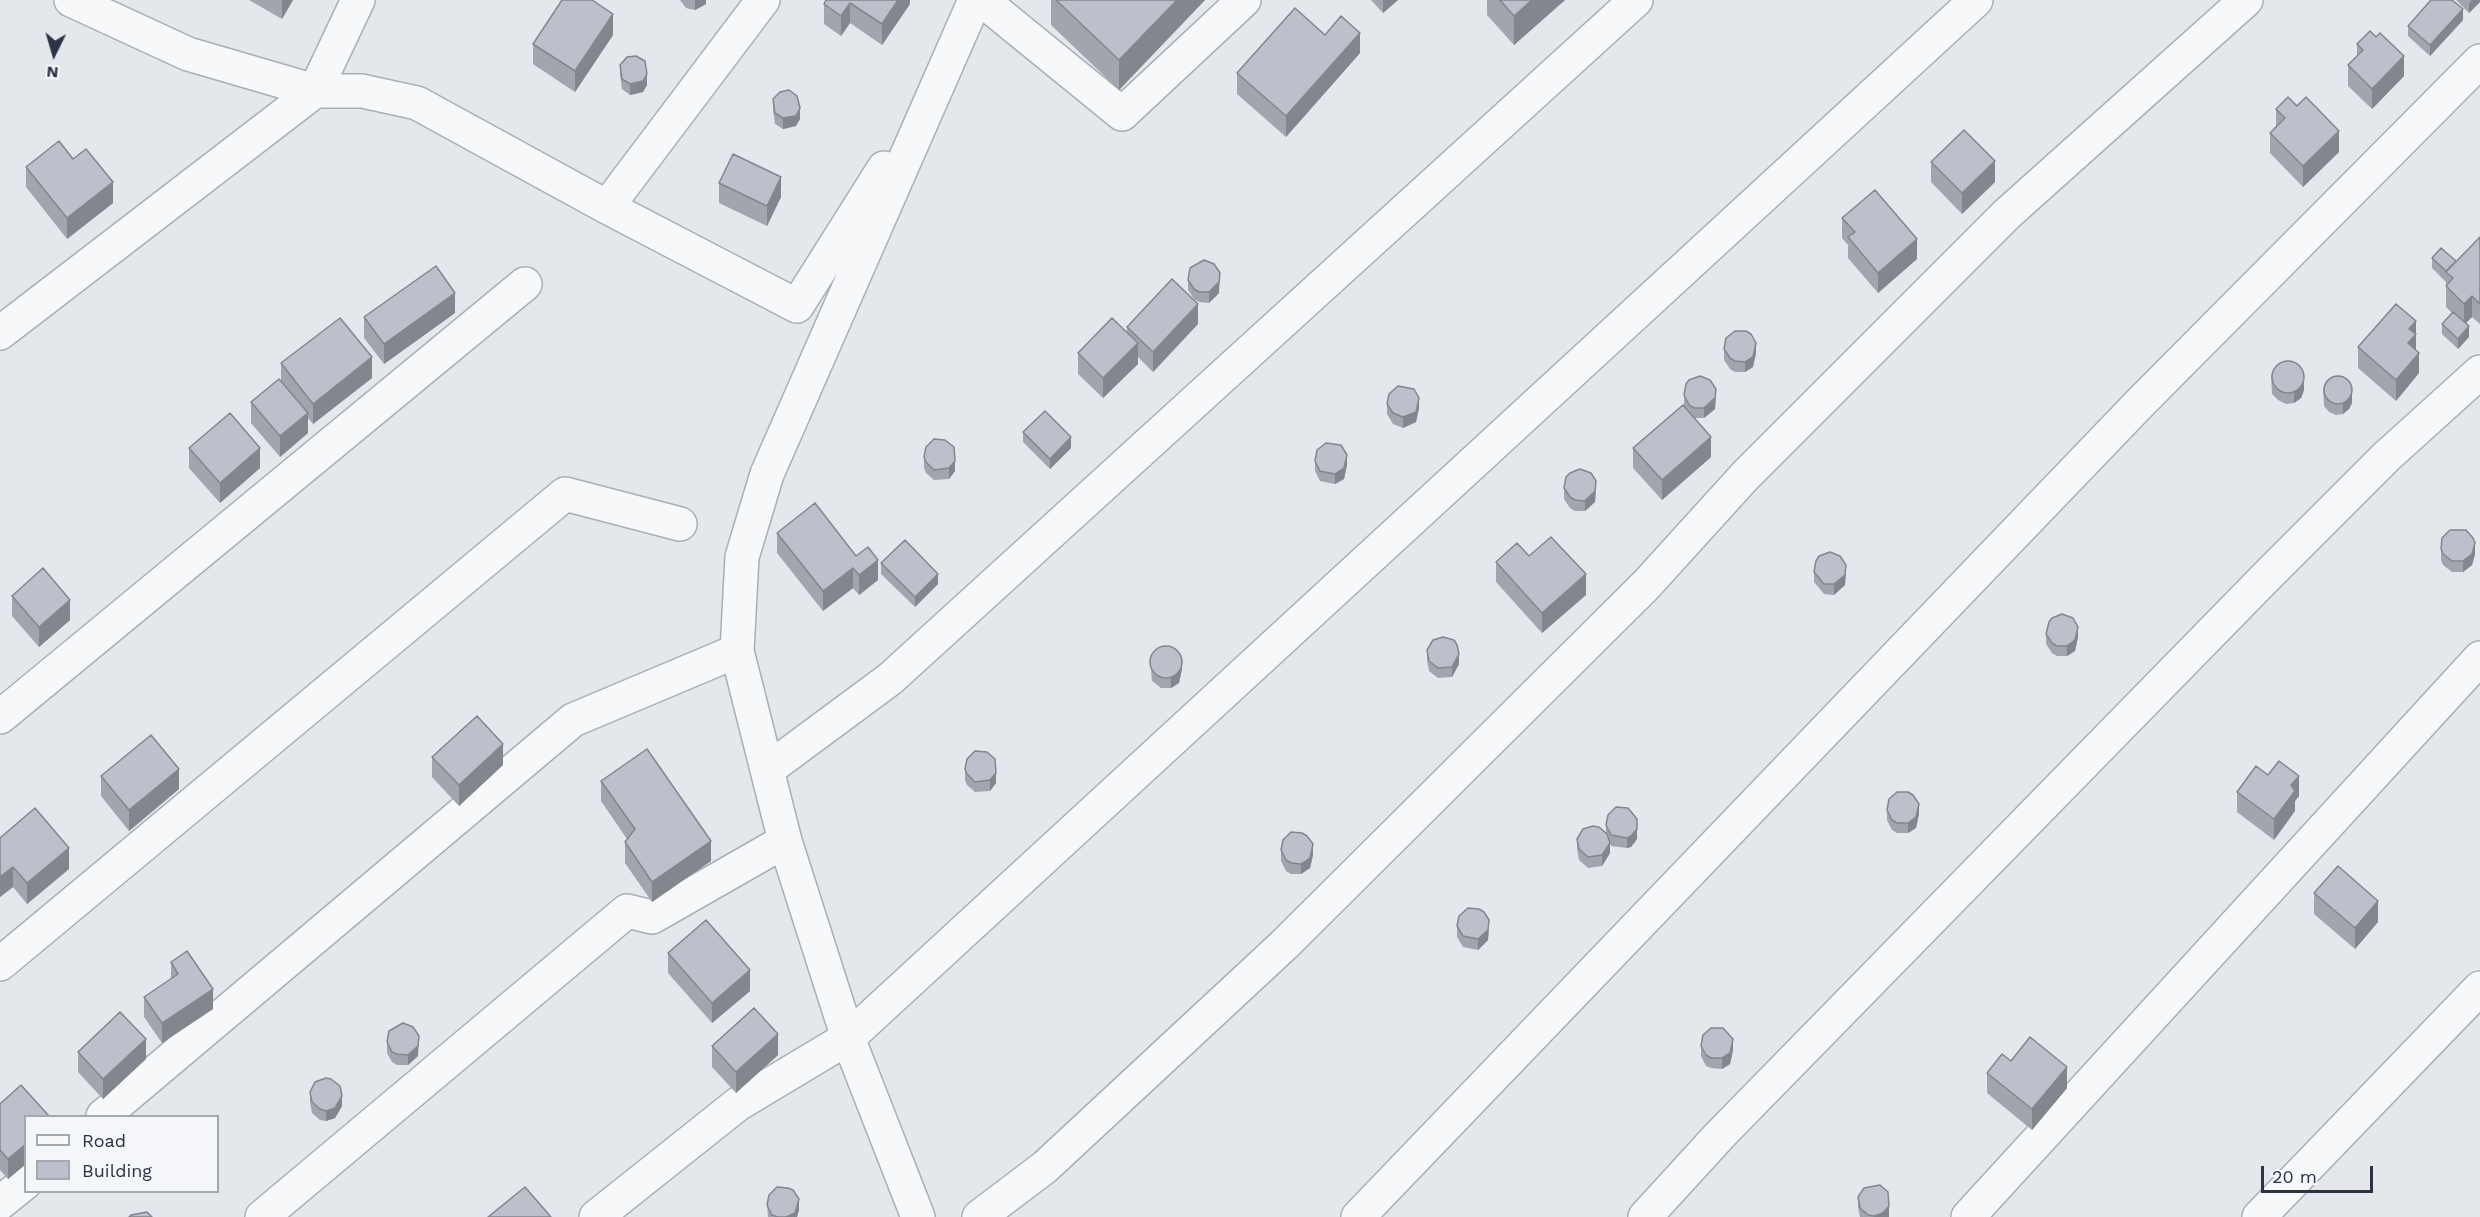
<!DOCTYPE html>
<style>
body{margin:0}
#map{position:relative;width:2480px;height:1217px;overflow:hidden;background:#e4e7ec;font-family:"Work Sans",sans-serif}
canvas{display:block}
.legend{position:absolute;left:24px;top:1115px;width:195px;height:78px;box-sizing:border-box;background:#f4f6f9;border:2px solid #a4a8b1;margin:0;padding:8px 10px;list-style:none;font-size:18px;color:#2b3445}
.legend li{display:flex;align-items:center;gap:12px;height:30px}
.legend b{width:30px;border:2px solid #a4a8b1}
.north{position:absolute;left:24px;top:24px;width:60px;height:60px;-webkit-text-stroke:4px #f4f6f9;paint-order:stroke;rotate:185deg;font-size:16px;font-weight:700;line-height:24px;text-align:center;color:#2b3445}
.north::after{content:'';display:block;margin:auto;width:21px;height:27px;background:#2b3445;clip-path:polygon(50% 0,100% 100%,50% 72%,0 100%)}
.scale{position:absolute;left:2261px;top:1166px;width:112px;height:27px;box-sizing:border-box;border:3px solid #2b3445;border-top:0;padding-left:8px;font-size:18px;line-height:21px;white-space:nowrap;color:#2b3445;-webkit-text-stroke:4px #f4f6f9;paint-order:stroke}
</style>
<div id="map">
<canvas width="2480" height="1217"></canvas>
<ul class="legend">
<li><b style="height:8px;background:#f7f8fa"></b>Road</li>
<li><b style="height:16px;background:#bbc0ca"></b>Building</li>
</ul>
<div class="north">N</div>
<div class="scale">20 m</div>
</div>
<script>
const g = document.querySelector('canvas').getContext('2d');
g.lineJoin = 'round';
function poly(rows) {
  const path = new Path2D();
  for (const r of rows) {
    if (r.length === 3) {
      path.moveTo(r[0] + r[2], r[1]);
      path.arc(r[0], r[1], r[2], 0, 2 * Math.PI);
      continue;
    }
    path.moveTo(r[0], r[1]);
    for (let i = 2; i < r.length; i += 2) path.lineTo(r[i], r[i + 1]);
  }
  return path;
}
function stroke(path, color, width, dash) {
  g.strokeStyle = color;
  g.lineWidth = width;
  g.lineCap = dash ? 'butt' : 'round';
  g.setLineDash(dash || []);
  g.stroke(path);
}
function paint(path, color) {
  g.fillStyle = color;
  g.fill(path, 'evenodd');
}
const minor = poly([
 [71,0,188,54,315,91,362,91,417,103,607,207,797,306,884,168],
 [982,0,1122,114,1244,0],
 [607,207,763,0],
 [0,333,315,91,358,0],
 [0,717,525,284],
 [767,770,890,679,1636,0],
 [0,964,565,494,680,524],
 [103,1116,573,720,737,651],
 [0,1203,26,1182],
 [262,1217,627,911,652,917,785,841],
 [596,1217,738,1104,848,1038,1976,0],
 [918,1217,848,1038,785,841,737,651,742,557,767,474,975,0],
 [979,1217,1045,1167,1285,944,1647,584,1745,476,2007,214,2246,0],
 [1358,1217,2141,402,2480,61],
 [1645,1217,1720,1135,2267,576,2386,457,2480,372],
 [1968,1217,2480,658],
 [2259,1217,2480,988]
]);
const wall = poly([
 [249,0,293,0,282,19],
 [680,0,706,0,706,4,695,10,686,8],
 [910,0,910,4,882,45,850,23,841,36,824,24,824,4],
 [1051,0,1205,0,1119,90,1051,25],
 [1371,0,1398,0,1383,13],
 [1487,0,1565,0,1514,45,1487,15],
 [2456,0,2480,0,2480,2,2469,13],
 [2463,20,2430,56,2408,36,2408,26],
 [613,35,575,92,533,64,533,44],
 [1325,35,1360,53,1286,137,1237,94,1237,73],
 [2376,37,2404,76,2372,109,2348,86,2348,65,2357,56,2357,44],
 [620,65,647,85,643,92,630,95,622,89,620,75],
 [773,99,800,119,796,126,783,129,775,124,773,110],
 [2276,109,2339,152,2303,187,2270,153,2270,133,2276,126],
 [73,159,113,203,67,239,26,187,26,167],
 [1931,162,1995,182,1962,214,1931,182],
 [719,183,781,197,767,226,719,203],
 [1842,218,1917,259,1878,293,1848,258,1848,245,1842,238],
 [2480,237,2480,324,2472,317,2466,323,2469,337,2458,349,2442,334,2442,324,2452,313,2446,307,2446,282,2432,268,2432,258,2456,262],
 [1188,280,1219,293,1209,303,1199,302,1194,299,1188,290],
 [455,313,384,364,364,338,364,317],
 [2416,321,2416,350,2419,373,2396,401,2358,368,2358,347],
 [1198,324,1153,372,1138,357,1138,364,1103,398,1078,374,1078,353,1127,332,1127,327],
 [1724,349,1756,353,1753,367,1745,372,1735,372,1730,369,1724,360],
 [281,363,372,378,313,424,308,418,308,433,280,457,251,423,251,402,281,381],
 [2271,375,2304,390,2301,398,2294,403,2286,404,2278,400,2272,394],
 [2323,388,2352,403,2349,409,2343,414,2336,415,2329,412,2324,406],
 [1684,395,1716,399,1715,409,1704,418,1695,418,1711,457,1662,500,1633,468,1633,448,1684,406],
 [1387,404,1419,408,1416,422,1403,428,1393,424,1387,414],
 [1023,432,1071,448,1050,469,1023,442],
 [189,448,260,468,220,503,189,468],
 [924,457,955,471,949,479,934,480,926,473,924,468],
 [1315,461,1347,465,1344,479,1335,484,1320,481,1315,471],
 [1564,488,1596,492,1595,502,1585,511,1575,511,1570,508,1564,499],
 [777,533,856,556,878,580,859,595,853,588,823,611,777,553],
 [2441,549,2475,554,2472,565,2463,572,2452,572,2443,565,2441,560],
 [1529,556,1586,595,1542,633,1496,582,1496,562],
 [881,563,938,584,915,607,881,574],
 [1814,572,1846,575,1845,585,1834,595,1824,594,1814,582],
 [12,596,70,620,39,647,12,616],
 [2046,634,2078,637,2075,651,2067,656,2057,656,2052,653,2046,644],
 [1427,650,1459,664,1452,677,1438,678,1429,671,1427,660],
 [1151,660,1182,669,1179,683,1171,688,1161,688,1152,681,1151,670],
 [432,757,503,765,459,806,432,777],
 [965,769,996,783,990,791,975,792,967,785,965,780],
 [101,776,179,789,129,831,101,796],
 [601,781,711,861,652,902,625,863,625,842,627,839,601,801],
 [2237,792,2299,796,2295,801,2295,811,2274,840,2237,812],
 [1887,810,1919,814,1916,828,1908,833,1897,833,1892,830,1887,820],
 [1606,825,1637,839,1631,847,1627,848,1611,846,1610,843,1610,853,1602,866,1588,868,1579,860,1577,849,1577,839,1606,832],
 [0,838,69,869,27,904,13,887,0,897],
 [1281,850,1313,855,1310,868,1301,874,1291,874,1286,871,1281,861],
 [2314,893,2378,922,2355,949,2314,914],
 [1457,926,1489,931,1488,940,1478,950,1463,947,1457,937],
 [668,953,750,991,712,1023,668,973],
 [171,962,213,1009,162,1043,144,1017,144,997,171,979],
 [387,1042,418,1056,408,1065,397,1065,392,1062,387,1053],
 [712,1046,778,1055,736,1093,712,1067],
 [1701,1046,1733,1050,1730,1064,1722,1069,1711,1068,1706,1066,1701,1056],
 [78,1052,146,1059,103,1099,78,1072],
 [2011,1061,2067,1088,2032,1130,1987,1093,1987,1073],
 [310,1092,342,1106,335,1118,326,1121,320,1120,312,1113,310,1102],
 [0,1104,26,1116,26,1164,8,1179,0,1170],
 [1858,1197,1889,1216,1889,1217,1860,1217,1858,1208],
 [767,1205,799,1210,797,1217,768,1217]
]);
const shadedWall = poly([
 [282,0,293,0,282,19],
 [695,0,706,0,706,4,695,10],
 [898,0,910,0,910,4,882,45,882,24],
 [1177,0,1205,0,1119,90,1119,60],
 [1383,0,1398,0,1383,13],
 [1532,0,1565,0,1514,45,1514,16],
 [2472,0,2480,0,2480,2,2469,13,2469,3],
 [850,3,850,23,841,36,841,16],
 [2463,9,2463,20,2430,56,2430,45],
 [613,14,613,35,575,92,575,71],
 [1360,33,1360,53,1286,137,1286,116],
 [2404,56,2404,76,2372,109,2372,89],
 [647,74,647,85,643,92,630,95,630,84],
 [800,108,800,119,796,126,783,129,783,118],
 [2339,131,2339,152,2303,187,2303,166],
 [1995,161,1995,182,1962,214,1962,193],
 [781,177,781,197,767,226,767,206],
 [113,182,113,203,67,239,67,218],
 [1917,239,1917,259,1878,293,1878,273],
 [1220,273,1219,293,1209,303,1209,292],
 [455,293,455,313,384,364,384,344],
 [2472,296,2472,317,2464,325,2464,304],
 [1198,304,1198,324,1153,372,1153,352],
 [2416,321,2416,355,2408,343,2409,329],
 [2469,326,2469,337,2458,349,2458,339],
 [1138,343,1138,364,1103,398,1103,378],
 [1756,343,1756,353,1753,367,1745,372,1745,362],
 [2419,353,2419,373,2396,401,2396,380],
 [372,357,372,378,313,424,313,404],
 [2304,380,2304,390,2301,398,2294,403,2294,393],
 [1716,389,1715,409,1704,418,1704,408],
 [2352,392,2352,403,2349,409,2343,414,2343,403],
 [1419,398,1419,408,1416,422,1403,428,1403,417],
 [308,413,308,433,280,457,280,436],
 [1071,437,1071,448,1050,469,1050,459],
 [1711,437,1711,457,1662,500,1662,480],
 [260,448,260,468,220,503,220,483],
 [1347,455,1347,465,1344,479,1335,484,1335,474],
 [955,461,955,471,949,479,949,468],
 [1596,481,1595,502,1585,511,1585,501],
 [2475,543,2475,554,2472,565,2463,572,2463,561],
 [878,560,878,580,859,595,859,575],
 [1846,565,1845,585,1834,595,1834,584],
 [853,568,853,588,823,611,823,591],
 [938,574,938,584,915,607,915,597],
 [1586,574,1586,595,1542,633,1542,613],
 [70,600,70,620,39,647,39,627],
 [2078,627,2078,637,2075,651,2067,656,2067,646],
 [1459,654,1459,664,1452,677,1452,667],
 [1182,659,1182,669,1179,683,1171,688,1171,678],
 [503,744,503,765,459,806,459,785],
 [179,769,179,789,129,831,129,810],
 [996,773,996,783,990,791,990,780],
 [2299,776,2299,796,2295,801,2295,811,2274,840,2274,819,2291,785],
 [1919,804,1919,814,1916,828,1908,833,1908,823],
 [1637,819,1637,839,1631,847,1627,848,1627,838],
 [711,841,711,861,652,902,652,882],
 [1610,843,1610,853,1602,866,1602,855],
 [1313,844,1313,855,1310,868,1301,874,1301,864],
 [69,848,69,869,27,904,27,883],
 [13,867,13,887,0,897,0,877],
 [2378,901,2378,922,2355,949,2355,928],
 [1489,920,1488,940,1478,950,1478,939],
 [750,970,750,991,712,1023,712,1003],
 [213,989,213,1009,162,1043,162,1023],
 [778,1034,778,1055,736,1093,736,1072],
 [419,1036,418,1056,408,1065,408,1055],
 [146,1039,146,1059,103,1099,103,1079],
 [1733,1039,1733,1050,1730,1064,1722,1069,1722,1058],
 [2067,1067,2067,1088,2032,1130,2032,1109],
 [342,1096,342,1106,335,1118,326,1121,326,1111],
 [26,1144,26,1164,8,1179,8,1159],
 [799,1199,799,1210,797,1217,786,1217],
 [1889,1206,1889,1217,1874,1217,1874,1216]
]);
const building = poly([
 [562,0,592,0,613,14,575,71,533,44,562,0],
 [826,0,898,0,882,24,850,3,841,16,824,4,826,0],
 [1056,0,1177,0,1119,60,1056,0],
 [1500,0,1532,0,1514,16,1500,0],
 [2431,0,2452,0,2463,9,2430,45,2408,26,2431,0],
 [1295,8,1325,35,1341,16,1360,33,1286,116,1237,73,1295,8],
 [2370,31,2376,37,2380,33,2404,56,2372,89,2348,65,2363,50,2357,44,2370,31],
 [636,56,645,61,647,74,643,81,630,84,622,79,620,65,627,57,636,56],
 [789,90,797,96,800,108,796,116,783,118,775,113,773,99,780,92,789,90],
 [2288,97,2297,106,2306,97,2339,131,2303,166,2270,133,2285,118,2276,109,2288,97],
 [1964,130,1995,161,1962,193,1931,162,1964,130],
 [59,141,73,159,86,149,113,182,67,218,26,167,59,141],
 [733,154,781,177,767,206,719,183,733,154],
 [1875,190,1917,239,1878,273,1848,237,1855,232,1842,218,1875,190],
 [2480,237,2480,304,2472,296,2464,304,2446,286,2453,278,2446,272,2480,237],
 [2441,248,2456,261,2446,271,2432,258,2441,248],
 [1204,260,1214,264,1220,273,1219,282,1209,292,1199,292,1194,289,1188,280,1190,268,1204,260],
 [436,266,455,293,384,344,364,317,436,266],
 [1172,279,1198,304,1153,352,1127,327,1172,279],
 [2396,304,2416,321,2409,329,2416,334,2408,343,2419,353,2396,380,2358,347,2396,304],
 [2453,312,2469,326,2458,339,2442,324,2453,312],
 [340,318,372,357,313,404,281,363,340,318],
 [1112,318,1138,343,1103,378,1078,353,1112,318],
 [1735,331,1746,331,1751,334,1756,343,1753,357,1745,362,1735,361,1730,358,1724,349,1726,338,1735,331],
 [2288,377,16],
 [2338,390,14],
 [1700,376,1710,380,1716,389,1715,398,1704,408,1694,408,1689,405,1684,395,1686,384,1689,380,1700,376],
 [279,379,308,413,280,436,251,402,279,379],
 [1398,386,1414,389,1419,398,1416,412,1403,417,1393,413,1387,404,1389,394,1398,386],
 [1683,405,1711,437,1662,480,1633,448,1683,405],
 [1045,411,1071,437,1050,459,1023,432,1045,411],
 [230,413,260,448,220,483,189,448,230,413],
 [934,439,945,440,954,447,955,461,949,468,934,470,926,462,924,457,926,447,934,439],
 [1326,443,1341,445,1347,455,1344,468,1335,474,1320,471,1315,461,1317,450,1326,443],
 [1580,469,1591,473,1596,481,1595,491,1585,501,1575,500,1570,497,1564,488,1566,477,1570,473,1580,469],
 [815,503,856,556,868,547,878,560,859,575,853,568,823,591,777,533,815,503],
 [2450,530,2466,530,2473,538,2475,543,2472,554,2463,561,2452,561,2443,554,2441,549,2442,538,2450,530],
 [1551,537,1586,574,1542,613,1496,562,1517,543,1529,556,1551,537],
 [905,540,938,574,915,597,881,563,905,540],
 [1830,552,1840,556,1846,565,1845,575,1834,584,1824,584,1814,572,1816,561,1819,556,1830,552],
 [43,568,70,600,39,627,12,596,43,568],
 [2062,614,2073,618,2078,627,2075,640,2067,646,2057,646,2052,643,2046,634,2049,622,2052,618,2062,614],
 [1443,637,1454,640,1457,645,1459,654,1452,667,1438,668,1429,661,1427,650,1433,640,1443,637],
 [1166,662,16],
 [477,716,503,744,459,785,432,757,477,716],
 [151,735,179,769,129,810,101,776,151,735],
 [647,749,711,841,652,882,625,842,635,829,601,781,647,749],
 [975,751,987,752,995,759,996,773,990,780,975,782,967,774,965,769,967,759,975,751],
 [2279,761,2299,776,2291,785,2295,791,2274,819,2237,792,2256,766,2268,775,2279,761],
 [1897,792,1908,792,1913,795,1919,804,1916,817,1908,823,1897,823,1892,820,1887,810,1889,799,1897,792],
 [1616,807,1628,808,1637,819,1637,829,1631,836,1627,838,1611,835,1606,825,1608,815,1616,807],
 [35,808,69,848,27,883,13,867,0,877,0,838,35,808],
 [1593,826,1599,827,1607,834,1610,843,1602,855,1588,857,1579,849,1577,839,1583,829,1593,826],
 [1291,832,1302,833,1307,836,1313,844,1310,858,1301,864,1291,863,1286,860,1281,850,1283,840,1291,832],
 [2338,866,2378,901,2355,928,2314,893,2338,866],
 [1468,908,1479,909,1484,912,1489,920,1488,930,1478,939,1463,936,1457,926,1459,916,1468,908],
 [706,920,750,970,712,1003,668,953,706,920],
 [187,951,213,989,162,1023,144,997,178,974,171,962,187,951],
 [754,1008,778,1034,736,1072,712,1046,754,1008],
 [120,1012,146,1039,103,1079,78,1052,120,1012],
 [403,1023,413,1027,419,1036,418,1046,408,1055,397,1054,392,1052,387,1042,389,1031,403,1023],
 [1711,1028,1723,1028,1733,1039,1730,1053,1722,1058,1711,1058,1706,1055,1701,1046,1703,1035,1711,1028],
 [2030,1037,2067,1067,2032,1109,1987,1073,2002,1054,2011,1061,2030,1037],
 [326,1078,331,1079,340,1086,342,1096,335,1108,326,1111,320,1109,312,1102,310,1092,315,1082,326,1078],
 [21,1085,49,1116,26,1116,26,1144,8,1159,0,1150,0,1104,21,1085],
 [1880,1185,1888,1192,1889,1206,1883,1213,1874,1216,1868,1215,1860,1208,1858,1197,1864,1188,1880,1185],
 [525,1187,551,1217,488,1217,525,1187],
 [777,1187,788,1188,793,1190,799,1199,795,1213,786,1217,778,1217,772,1215,767,1205,769,1195,777,1187],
 [147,1212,152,1217,129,1217,131,1215,147,1212]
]);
stroke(minor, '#a9aeb7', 36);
stroke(minor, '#f7f8fa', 33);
paint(wall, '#a1a5ae');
paint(shadedWall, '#83868d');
paint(building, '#bbc0ca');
stroke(building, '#83868d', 1.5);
</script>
